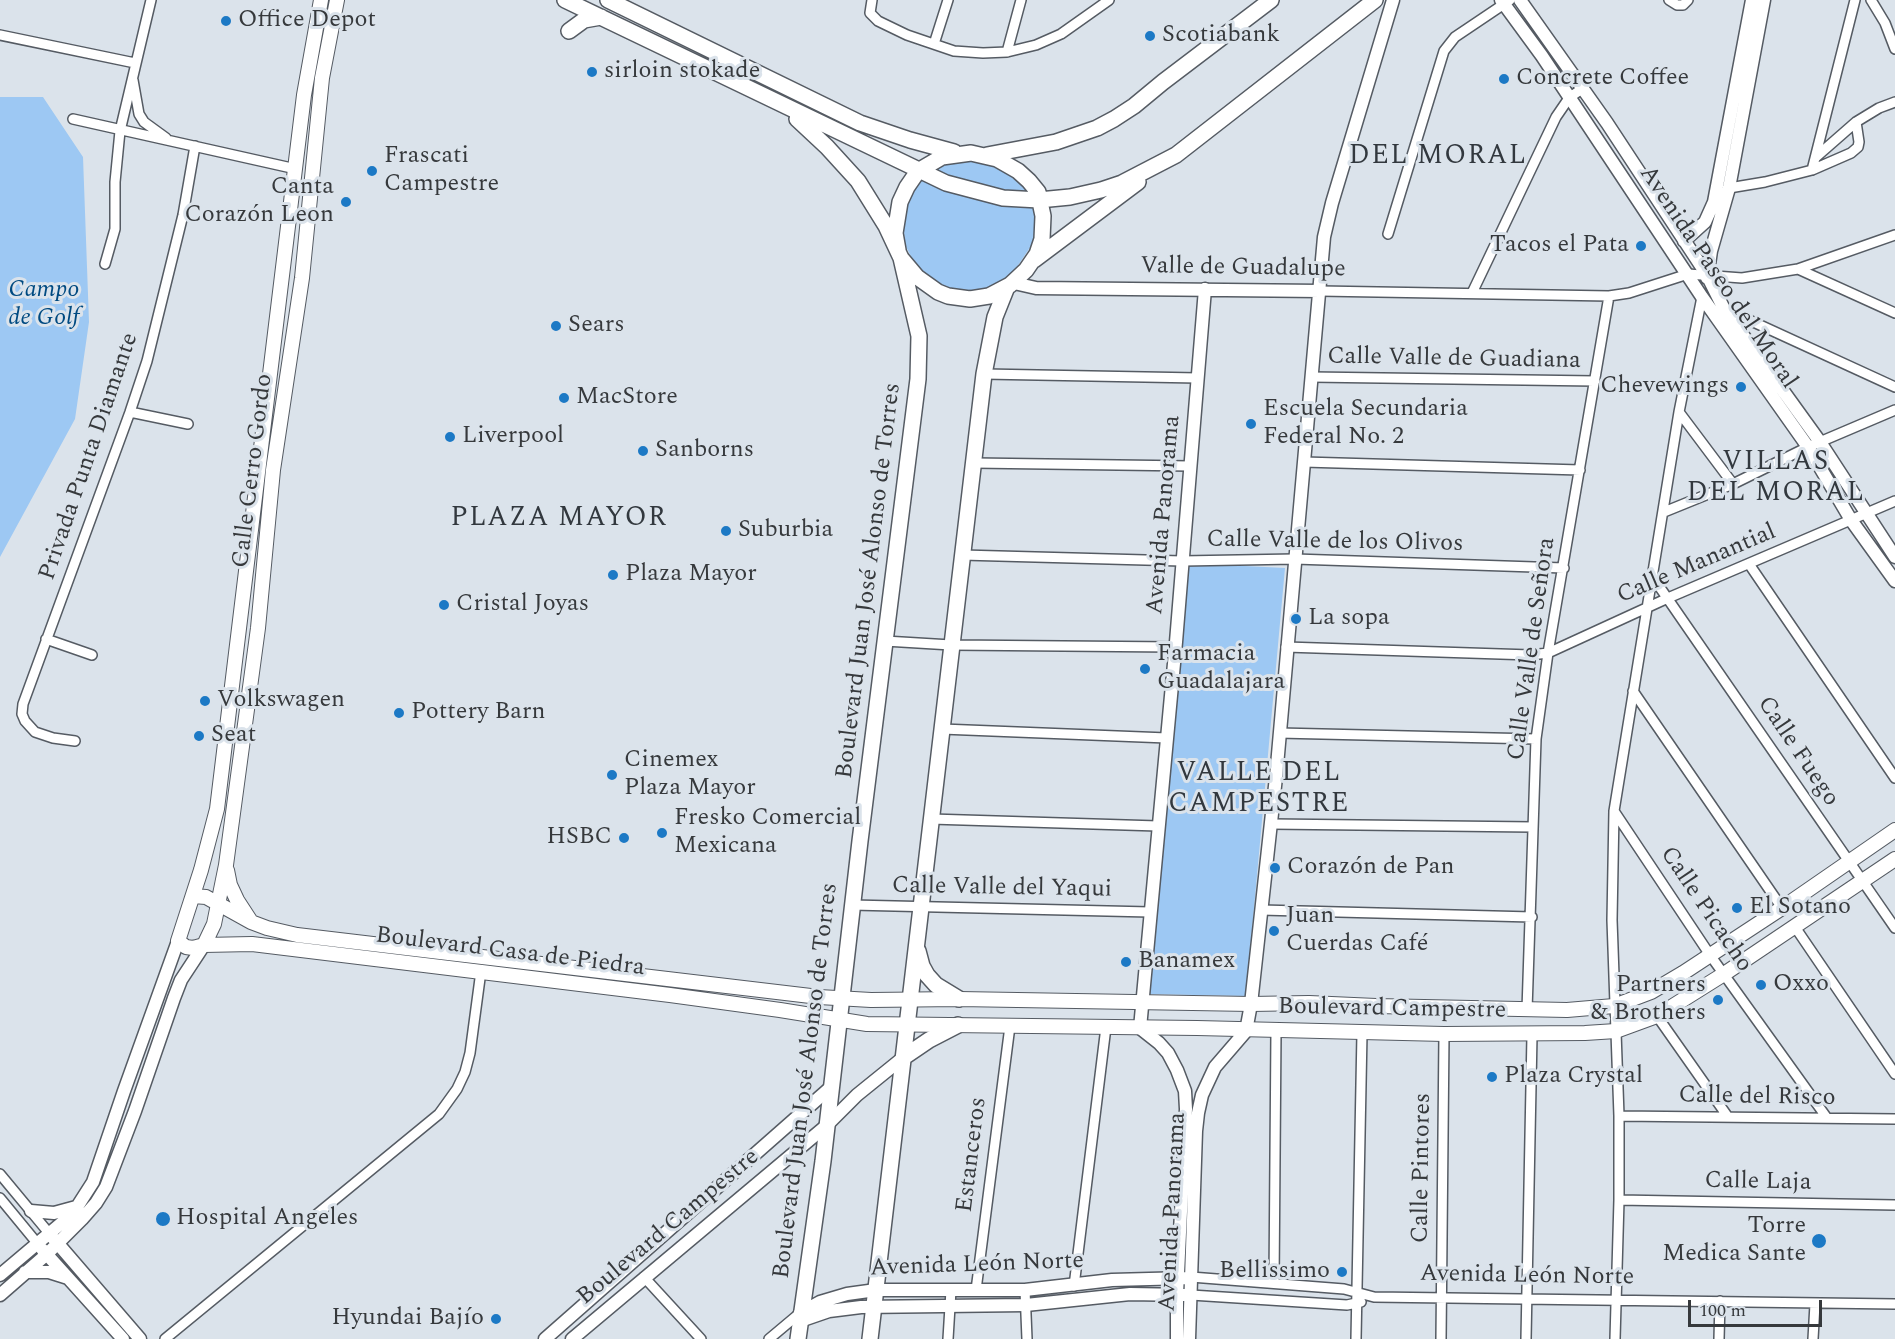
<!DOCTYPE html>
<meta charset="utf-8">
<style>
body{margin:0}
#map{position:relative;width:1895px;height:1339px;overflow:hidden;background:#dbe3eb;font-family:Spectral,serif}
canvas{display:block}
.scale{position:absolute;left:1688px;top:1300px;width:134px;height:27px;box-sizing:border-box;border:3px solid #36393c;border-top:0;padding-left:8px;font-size:18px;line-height:21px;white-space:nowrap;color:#36393c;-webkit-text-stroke:4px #dbe3eb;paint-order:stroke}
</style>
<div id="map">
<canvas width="1895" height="1339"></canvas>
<div class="scale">100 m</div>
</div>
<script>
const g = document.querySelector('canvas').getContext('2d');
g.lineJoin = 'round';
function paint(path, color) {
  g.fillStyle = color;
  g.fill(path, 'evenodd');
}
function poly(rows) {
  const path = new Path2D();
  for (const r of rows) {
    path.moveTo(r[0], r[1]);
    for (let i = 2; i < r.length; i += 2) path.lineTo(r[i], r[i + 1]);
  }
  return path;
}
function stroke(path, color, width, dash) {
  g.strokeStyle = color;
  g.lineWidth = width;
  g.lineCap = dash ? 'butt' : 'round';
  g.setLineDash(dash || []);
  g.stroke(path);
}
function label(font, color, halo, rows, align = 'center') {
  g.font = font + ' Spectral,serif';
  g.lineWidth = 6;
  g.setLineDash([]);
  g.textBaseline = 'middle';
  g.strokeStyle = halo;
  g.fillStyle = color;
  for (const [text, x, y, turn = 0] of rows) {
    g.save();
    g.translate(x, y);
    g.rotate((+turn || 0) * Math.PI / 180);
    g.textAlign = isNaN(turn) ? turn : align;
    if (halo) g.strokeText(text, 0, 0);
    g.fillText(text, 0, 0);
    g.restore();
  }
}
const green = poly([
 [0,97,43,97,83,157,89,322,75,419,0,557],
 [968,158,1003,167,1027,189,1027,192,997,190,964,183,934,171,950,162],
 [922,179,941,189,974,199,1004,204,1033,205,1036,211,1035,240,1009,279,991,289,968,292,943,287,933,283,915,264,905,245,903,217,909,196],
 [1185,563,1285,568,1246,996,1145,994]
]);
const minor = poly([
 [872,0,870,13,878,21,907,35,954,51,983,53,1007,52,1036,45,1061,34,1109,0],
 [1669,0,1677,5,1683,5,1688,0],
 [1871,0,1885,23,1895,49],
 [0,35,135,63],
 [934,44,948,0],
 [1007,52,1021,0],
 [133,80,139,114,144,122,166,138],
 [73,119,296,169],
 [1816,157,1856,122,1879,108,1895,102],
 [1812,170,1855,0],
 [1729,188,1765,182,1812,170,1851,153,1858,147,1859,142,1856,122],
 [1388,234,1444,51,1455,37,1510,0],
 [105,264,115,229,115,182,120,131,151,0],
 [1798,269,1895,313],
 [1320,291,1609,296,1629,293,1688,274,1742,278,1798,269,1895,235],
 [1472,293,1556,117,1569,98,1583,88],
 [1725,309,1895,387],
 [984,374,1198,378],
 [1311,377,1595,381],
 [130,412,188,424],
 [1679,412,1733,484],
 [1304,462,1580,470],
 [974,463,1190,466],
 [1664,512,1733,484,1808,447,1895,410],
 [962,555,1182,561,1295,559,1564,568],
 [1749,564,1895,778],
 [1652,576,1895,928],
 [46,639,92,655],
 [885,641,951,645,1175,647],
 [1286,647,1531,655,1548,653,1668,598,1895,501],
 [1633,691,1782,908],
 [942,729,1167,738],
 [1279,733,1536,739],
 [75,741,53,738,35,732,25,721,22,714,23,704,130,412,147,361,183,215,195,146],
 [1614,811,1710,955,1827,1118],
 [931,819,1158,826],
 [1271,824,1533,827],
 [852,905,1150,912],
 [1261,910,1532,917],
 [1795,927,1895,1074],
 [1527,1010,1536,739,1548,653,1609,296],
 [1657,1016,1728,1117],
 [1619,1116,1895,1119],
 [0,1174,49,1233],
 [0,1198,37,1243],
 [1619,1200,1895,1205],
 [644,1277,701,1339],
 [1191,1277,1344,1289,1374,1297,1895,1304],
 [1274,1283,1276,1031],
 [1074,1286,1106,1027],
 [976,1290,1010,1026],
 [1025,1290,1027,1339],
 [1191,1295,1347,1305,1361,1302],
 [165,1339,439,1114,457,1089,465,1072,470,1053,481,971],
 [769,1339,800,1313],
 [948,1339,951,1290],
 [1356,1339,1362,1033],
 [1441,1339,1444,1034],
 [1526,1339,1532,1035],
 [1615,1339,1619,1200,1619,1116,1612,920,1614,811,1679,412,1702,297],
 [1719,1339,1720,1301],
 [1813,1339,1815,1304]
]);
const tertiary = poly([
 [1501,0,1542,56,1702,297,1808,447,1851,520,1895,581],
 [1520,0,1607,123,1707,275,1724,309,1820,442,1895,557],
 [1684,241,1705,222,1714,202,1752,0],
 [1707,278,1711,251,1729,188,1764,0],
 [1014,283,1036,288,1320,291],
 [31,1211,54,1213,76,1207],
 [53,1238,140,1339],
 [42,1249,123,1339],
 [25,1272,49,1272,68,1278],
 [0,1275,64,1221,77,1207,93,1182,124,1091,178,941],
 [0,1295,47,1254,82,1219,96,1203,106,1187,135,1111,174,998,181,980,204,945],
 [800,1313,820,1302,847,1294,876,1290,1025,1290,1112,1280,1187,1278],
 [800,1321,829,1311,861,1307,1026,1305,1130,1294,1186,1295],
 [545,1339,830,1088],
 [572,1339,826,1126,857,1095,904,1057],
 [1177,1339,1177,1294,1186,1109,1185,1091,1177,1070,1168,1053,1159,1043,1140,1028,1176,642,1205,289],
 [1189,1339,1196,1131,1198,1113,1202,1095,1215,1067,1246,1031,1251,1004,1276,777,1324,237,1332,203,1393,0]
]);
const secondary = poly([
 [321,0,304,95,217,809,201,870,178,941,186,947,193,948,204,945,252,944,670,995,780,1010,867,1024,1197,1028,1444,1034,1585,1033,1616,1031,1657,1016,1724,974,1895,859],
 [227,870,230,885,237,900,250,920],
 [193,896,206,897,251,922,267,928,297,935,819,997,871,1000,959,999,1251,1004,1309,1003,1376,1006,1567,1010,1614,1006,1651,992,1683,973,1782,908,1895,830],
 [204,945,214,924,226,865,258,628,273,470,302,278,322,78,337,0]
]);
const primary = poly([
 [565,0,946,183,1003,198,1039,200,1070,197,1101,190,1122,183,1176,155,1375,0],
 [608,0,860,123,910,140,954,152],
 [569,31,584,20,601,17],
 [797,119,827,147,858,181,886,226,901,258,917,277,938,292,948,296,970,299,989,296,1010,285,1026,270,1037,254,1042,239,1043,216,1038,192,1029,181,1018,171,997,159,971,153,942,157,918,171,907,187,900,202,895,233,898,250],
 [987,155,1056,142,1097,128,1114,119,1134,106,1163,82,1271,0],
 [1034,260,1138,182],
 [918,951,922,966,927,975,936,985,959,999],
 [904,1057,929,1040,958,1025],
 [798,1339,823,1161,860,841,918,379,919,336,901,258],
 [870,1339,984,374,995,317,1007,287]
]);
const markers = [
 [226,21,6,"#1c79c5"],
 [1150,36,6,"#1c79c5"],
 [592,72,6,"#1c79c5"],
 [1504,79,6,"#1c79c5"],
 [372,171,6,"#1c79c5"],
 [346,202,6,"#1c79c5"],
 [1641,246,6,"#1c79c5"],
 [556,326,6,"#1c79c5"],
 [1741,387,6,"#1c79c5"],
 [564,398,6,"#1c79c5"],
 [1251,424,6,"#1c79c5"],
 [450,437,6,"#1c79c5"],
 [643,451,6,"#1c79c5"],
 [726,531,6,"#1c79c5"],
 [613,575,6,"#1c79c5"],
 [444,605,6,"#1c79c5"],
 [1296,619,6,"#1c79c5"],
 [1145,669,6,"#1c79c5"],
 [205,701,6,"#1c79c5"],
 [399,713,6,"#1c79c5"],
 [199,736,6,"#1c79c5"],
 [612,775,6,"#1c79c5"],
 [662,833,6,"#1c79c5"],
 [624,838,6,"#1c79c5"],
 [1275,868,6,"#1c79c5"],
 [1737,908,6,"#1c79c5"],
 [1274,931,6,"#1c79c5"],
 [1126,962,6,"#1c79c5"],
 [1761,985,6,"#1c79c5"],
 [1718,1000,6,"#1c79c5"],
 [1492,1077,6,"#1c79c5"],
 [163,1219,8,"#1c79c5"],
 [1819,1241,8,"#1c79c5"],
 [1342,1272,6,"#1c79c5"],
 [496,1319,6,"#1c79c5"]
];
const poiNames = [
 ["Office Depot",238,21],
 ["Scotiabank",1162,36],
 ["sirloin stokade",604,72],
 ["Concrete Coffee",1516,79],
 ["Frascati",384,157],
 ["Campestre",384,185],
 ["Canta",334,188,"right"],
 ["Corazón Leon",334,216,"right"],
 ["Tacos el Pata",1629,246,"right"],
 ["Sears",568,326],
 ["Chevewings",1729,387,"right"],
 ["MacStore",576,398],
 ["Escuela Secundaria",1263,410],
 ["Federal No. 2",1263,438],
 ["Liverpool",462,437],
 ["Sanborns",655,451],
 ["Suburbia",738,531],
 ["Plaza Mayor",625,575],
 ["Cristal Joyas",456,605],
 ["La sopa",1308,619],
 ["Farmacia",1157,655],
 ["Guadalajara",1157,683],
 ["Volkswagen",217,701],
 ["Pottery Barn",411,713],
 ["Seat",211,736],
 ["Cinemex",624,761],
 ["Plaza Mayor",624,789],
 ["Fresko Comercial",674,819],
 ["Mexicana",674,847],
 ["HSBC",612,838,"right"],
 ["Corazón de Pan",1287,868],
 ["El Sotano",1749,908],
 ["Juan",1286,917],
 ["Cuerdas Café",1286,945],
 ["Banamex",1138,962],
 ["Oxxo",1773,985],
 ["Partners",1706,986,"right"],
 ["& Brothers",1706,1014,"right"],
 ["Plaza Crystal",1504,1077],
 ["Hospital Angeles",176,1219],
 ["Torre",1806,1227,"right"],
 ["Medica Sante",1806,1255,"right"],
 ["Bellissimo",1330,1272,"right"],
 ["Hyundai Bajío",484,1319,"right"]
];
const streetNames = [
 ["Valle de Guadalupe",1243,269,1],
 ["Avenida Paseo del Moral",1717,278,56],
 ["Calle Valle de Guadiana",1454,360,1],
 ["Privada Punta Diamante",90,457,-71],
 ["Calle Cerro Gordo",254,471,-83],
 ["Avenida Panorama",1165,515,-85],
 ["Calle Valle de los Olivos",1335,543,1],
 ["Calle Manantial",1697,565,-23],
 ["Boulevard Juan José Alonso de Torres",870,581,-83],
 ["Calle Valle de Señora",1533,649,-82],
 ["Calle Fuego",1797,752,56],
 ["Calle Valle del Yaqui",1002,889,1],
 ["Calle Picacho",1705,910,56],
 ["Boulevard Casa de Piedra",510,953,7],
 ["Boulevard Campestre",1392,1010,1],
 ["Boulevard Juan José Alonso de Torres",807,1081,-83],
 ["Calle del Risco",1757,1098,1],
 ["Estanceros",973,1155,-83],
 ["Calle Pintores",1423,1168,-89],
 ["Calle Laja",1758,1183,1],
 ["Avenida Panorama",1174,1212,-87],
 ["Boulevard Campestre",669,1228,-40],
 ["Avenida León Norte",977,1266,-2],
 ["Avenida León Norte",1527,1277,1]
];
const parkNames = [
 ["Campo",44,291],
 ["de Golf",44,319]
];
const quarterNames = [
 ["DEL MORAL",1438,158],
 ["VILLAS",1776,464],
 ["DEL MORAL",1776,495],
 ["PLAZA MAYOR",559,520],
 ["VALLE DEL",1259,775],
 ["CAMPESTRE",1259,806]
];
paint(green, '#9dc8f3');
stroke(minor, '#555b63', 12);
stroke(tertiary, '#555b63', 15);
stroke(secondary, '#555b63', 16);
stroke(primary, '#555b63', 18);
stroke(minor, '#fff', 9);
stroke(tertiary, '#fff', 12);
stroke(secondary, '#fff', 14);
stroke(primary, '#fff', 15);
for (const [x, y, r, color] of markers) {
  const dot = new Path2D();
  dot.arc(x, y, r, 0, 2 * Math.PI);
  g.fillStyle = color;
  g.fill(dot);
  stroke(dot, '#dbe3eb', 2);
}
label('24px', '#36393c', '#dbe3eb', poiNames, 'left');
label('24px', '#36393c', '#dbe3eb', streetNames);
label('italic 24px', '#004a81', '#dbe3eb', parkNames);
g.letterSpacing = '1.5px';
label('27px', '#32383e', '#dbe3eb', quarterNames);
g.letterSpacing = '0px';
</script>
